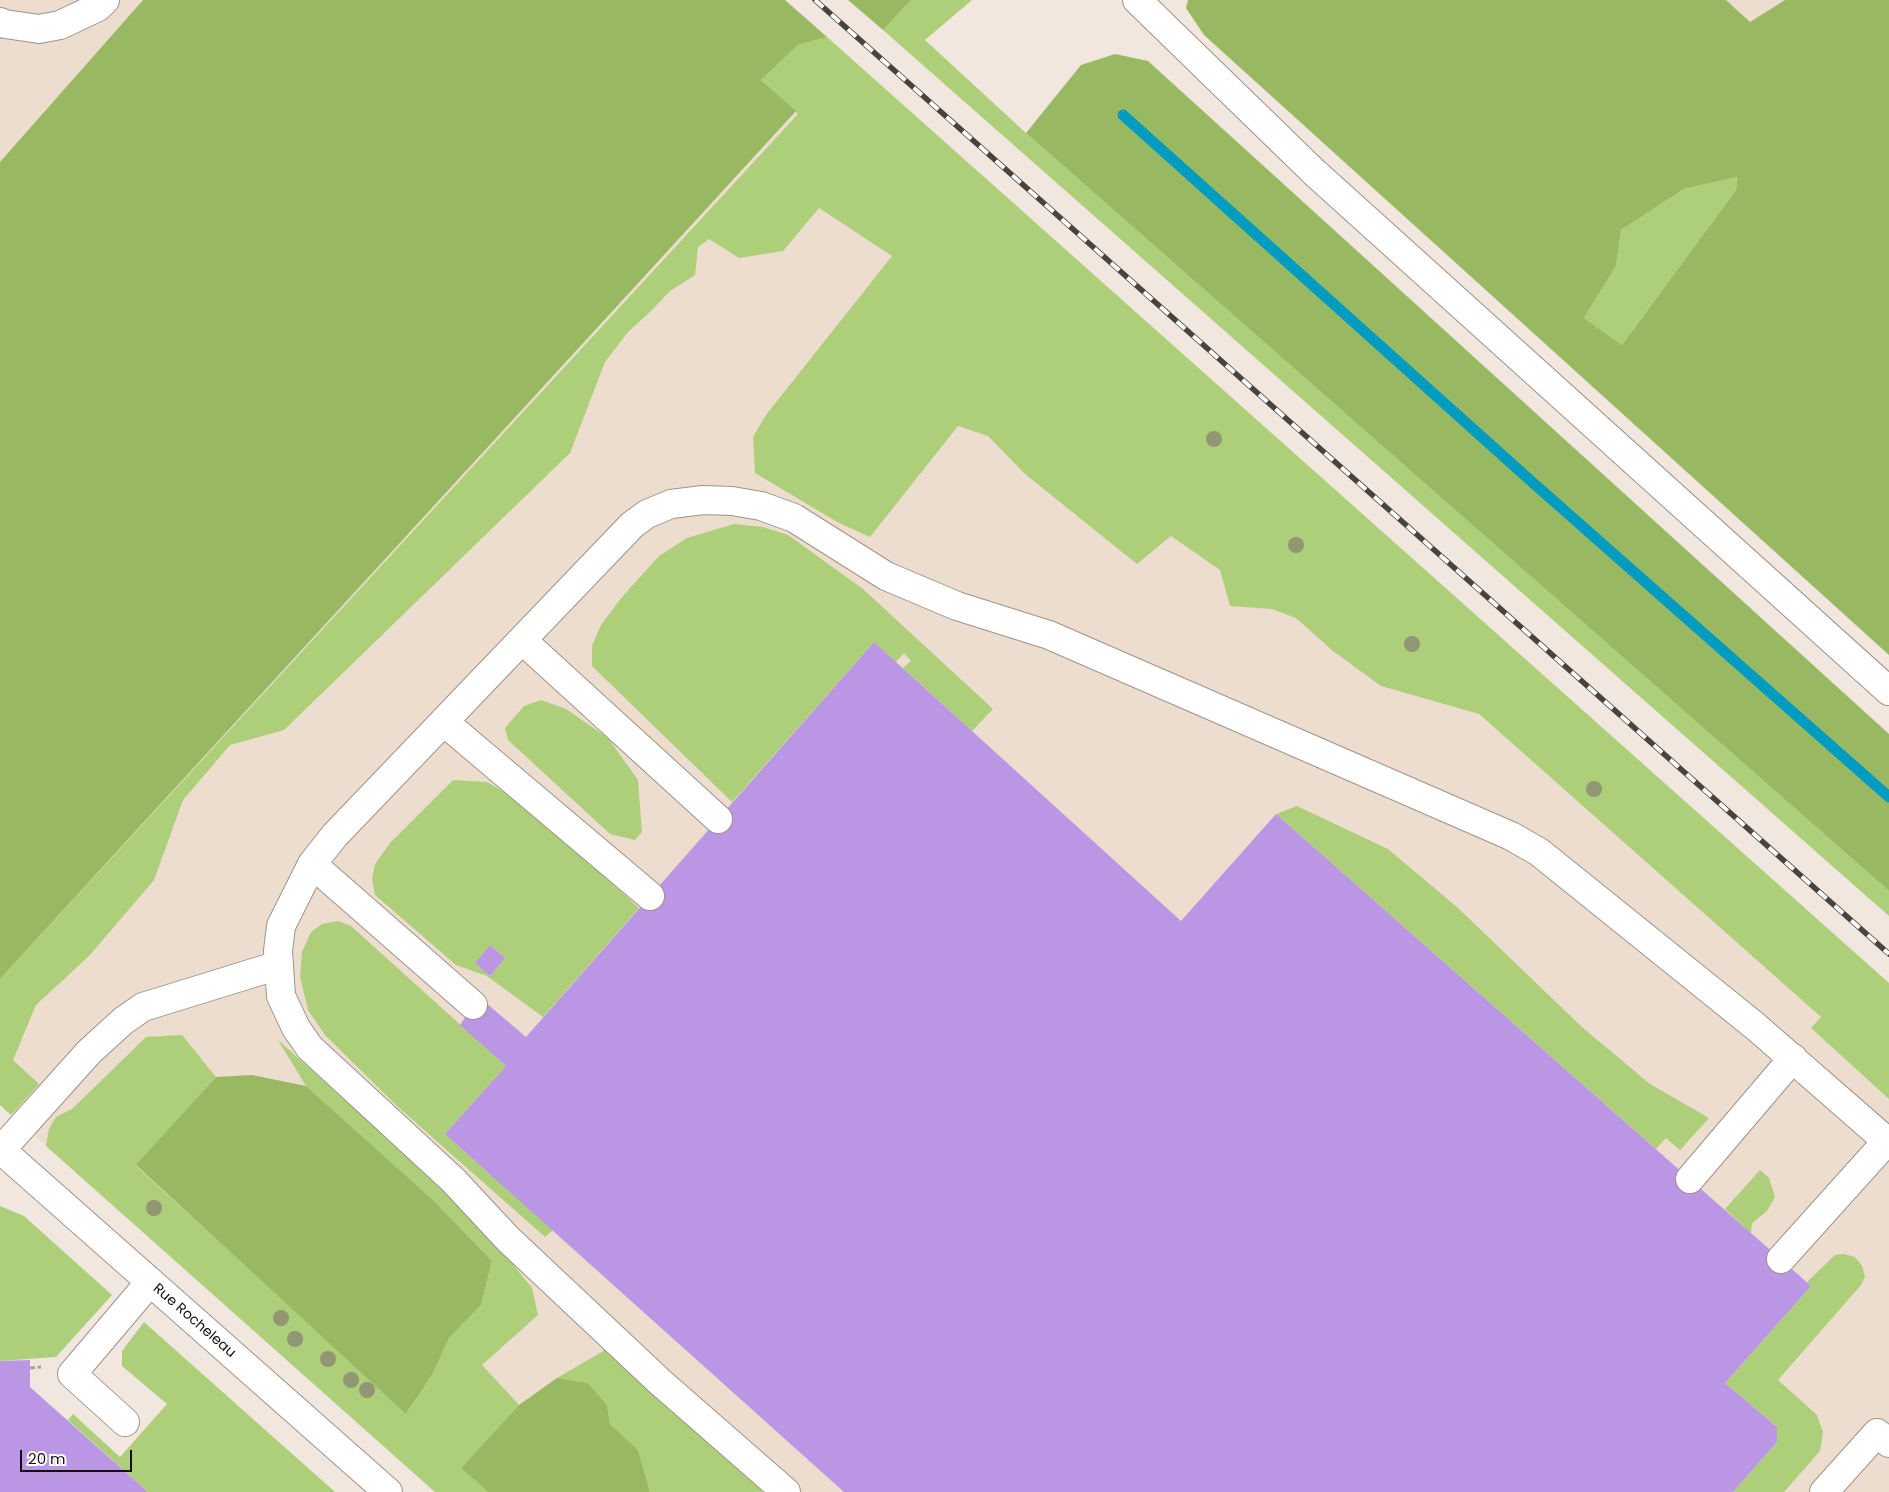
<!DOCTYPE html>
<style>
body{margin:0}
#map{position:relative;width:1889px;height:1492px;overflow:hidden;background:#f1e7de;font-family:Poppins,sans-serif}
canvas{display:block}
.scale{position:absolute;left:20px;top:1450px;width:112px;height:22px;box-sizing:border-box;border:2px solid #13100d;border-top:0;padding-left:6px;font-size:15px;line-height:18px;white-space:nowrap;color:#13100d;-webkit-text-stroke:4px #fff;paint-order:stroke}
</style>
<div id="map">
<canvas width="1889" height="1492"></canvas>
<div class="scale">20 m</div>
</div>
<script>
const g = document.querySelector('canvas').getContext('2d');
g.lineJoin = 'round';
function paint(path, color) {
  g.fillStyle = color;
  g.fill(path, 'evenodd');
}
function poly(rows) {
  const path = new Path2D();
  for (const r of rows) {
    path.moveTo(r[0], r[1]);
    for (let i = 2; i < r.length; i += 2) path.lineTo(r[i], r[i + 1]);
  }
  return path;
}
function stroke(path, color, width, dash) {
  g.strokeStyle = color;
  g.lineWidth = width;
  g.lineCap = dash ? 'butt' : 'round';
  g.setLineDash(dash || []);
  g.stroke(path);
}
function label(font, color, halo, rows, align = 'center') {
  g.font = font + ' Poppins,sans-serif';
  g.lineWidth = 4.5;
  g.setLineDash([]);
  g.textBaseline = 'middle';
  g.strokeStyle = halo;
  g.fillStyle = color;
  for (const [text, x, y, turn = 0] of rows) {
    g.save();
    g.translate(x, y);
    g.rotate((+turn || 0) * Math.PI / 180);
    g.textAlign = isNaN(turn) ? turn : align;
    if (halo) g.strokeText(text, 0, 0);
    g.fillText(text, 0, 0);
    g.restore();
  }
}
const built = poly([
 [0,0,143,0,0,162],
 [1726,0,1785,0,1750,22],
 [796,111,1889,1077,1889,1492,435,1492,0,1105,0,979]
]);
const green = poly([
 [911,0,972,0,925,40,1026,133,1889,891,1889,916,883,30],
 [827,37,1889,983,1889,1099,1811,1028,1821,1017,1479,714,1381,686,1333,651,1296,618,1272,609,1230,606,1220,570,1171,536,1137,564,1025,474,988,436,958,426,870,537,839,523,755,473,753,437,766,415,892,256,819,208,783,251,739,258,709,239,698,247,695,275,670,291,650,312,628,332,605,362,570,453,284,730,230,745,183,800,154,880,89,956,36,1005,13,1060,39,1084,11,1115,0,1105,0,979,798,114,761,80,798,45],
 [1737,177,1736,190,1622,345,1584,318,1616,266,1621,230,1684,189],
 [734,524,763,527,788,535,863,589,993,709,972,731,903,668,911,661,904,653,896,662,874,642,732,802,592,666,592,646,601,625,622,597,659,556,687,538],
 [541,700,566,709,608,738,638,780,642,832,635,840,610,834,508,740,505,728,524,706],
 [453,780,487,782,525,804,639,908,543,1017,487,976,456,965,375,895,372,879,375,864,390,843],
 [490,945,505,958,490,976,475,963],
 [1297,806,1388,849,1458,908,1583,1028,1650,1084,1709,1118,1680,1150,1666,1138,1656,1149,1276,814],
 [338,921,351,926,506,1066,445,1134,553,1230,545,1237,397,1106,325,1035,308,1010,300,977,302,952,311,932,322,924],
 [182,1035,216,1077,136,1166,407,1413,432,1375,449,1338,481,1305,492,1261,432,1199,306,1086,278,1040,474,1216,532,1288,538,1315,482,1365,519,1405,461,1468,488,1492,435,1492,46,1146,49,1129,56,1117,72,1109,146,1037],
 [1760,1170,1769,1178,1775,1197,1767,1211,1752,1223,1751,1233,1725,1209],
 [0,1206,24,1216,112,1295,56,1357,0,1361],
 [1844,1254,1855,1257,1862,1266,1865,1277,1861,1285,1778,1380,1817,1415,1823,1432,1820,1451,1784,1492,1733,1492,1777,1442,1777,1427,1725,1383,1811,1286,1807,1282,1835,1255],
 [144,1322,335,1492,148,1492,68,1420,73,1414,120,1457,167,1404,122,1366,122,1351],
 [605,1350,763,1492,650,1492,638,1450,610,1424,607,1405,588,1383,557,1378]
]);
const forest = poly([
 [143,0,785,0,827,37,798,45,761,80,796,111,0,979,0,162],
 [848,0,911,0,883,30],
 [1188,0,1726,0,1750,22,1785,0,1889,0,1889,655,1204,35,1186,8],
 [1737,177,1736,190,1622,345,1584,318,1616,266,1621,230,1684,189],
 [1115,54,1148,61,1889,734,1889,891,1026,133,1081,65],
 [252,1075,306,1086,432,1199,492,1261,481,1305,449,1338,432,1375,406,1414,136,1165,216,1077],
 [557,1378,588,1383,607,1405,610,1424,638,1450,650,1492,488,1492,461,1468,519,1405]
]);
const stream = poly([
 [1123,115,1531,481,1889,797]
]);
const building = poly([
 [874,642,1181,921,1276,814,1811,1286,1725,1383,1777,1427,1777,1442,1733,1492,844,1492,445,1134,506,1066,460,1025,479,997,526,1037],
 [490,945,505,958,490,976,475,963],
 [30,1360,30,1387,148,1492,0,1492,0,1361]
]);
const path = poly([
 [30,1368,41,1367]
]);
const minor = poly([
 [1137,0,1314,172,1889,691],
 [0,22,5,24,39,29,60,25,98,7,105,0],
 [522,640,718,819],
 [444,722,650,896],
 [312,864,473,1005],
 [0,1149,388,1492],
 [1,1150,89,1052,123,1021,143,1007,279,965],
 [1690,1179,1793,1058],
 [1781,1259,1887,1141],
 [125,1422,72,1374,150,1282],
 [786,1492,659,1381,508,1239,453,1180,310,1048,296,1028,281,996,278,951,281,926,312,864,335,835,632,525,647,514,671,504,703,500,732,501,761,506,794,518,886,576,957,606,1049,635,1511,836,1539,852,1755,1026,1889,1143],
 [1824,1492,1877,1433,1889,1443]
]);
const rail = poly([
 [815,0,1889,954]
]);
const trees = [
 [1214,439],
 [1296,545],
 [1412,644],
 [1594,789],
 [154,1208],
 [281,1318],
 [295,1339],
 [328,1359],
 [351,1380],
 [367,1390]
];
const streetNames = [
 ["Rue Rocheleau",194,1321,41]
];
paint(built, '#edddce');
paint(green, '#aecf79');
paint(forest, '#98b862');
stroke(stream, '#019cc0', 11);
paint(building, '#bb96e5');
stroke(minor, '#9d938b', 30);
stroke(path, '#a9a19a', 3, [5, 2.5]);
stroke(minor, '#fff', 28);
stroke(rail, '#48433f', 5.5);
stroke(rail, '#fff', 4, [11]);
g.fillStyle = '#919772';
for (const [x, y] of trees) {
  g.beginPath();
  g.arc(x, y, 8, 0, 2 * Math.PI);
  g.fill();
}
label('14px', '#13100d', '#fff', streetNames);
</script>
